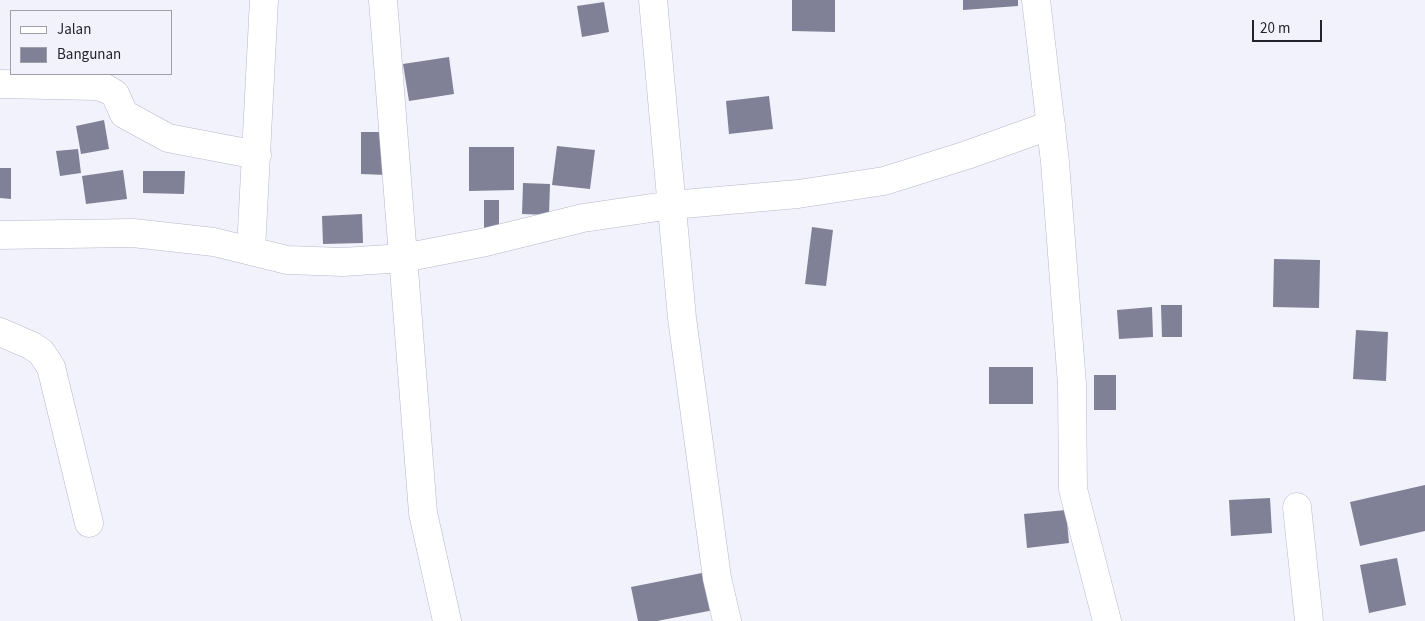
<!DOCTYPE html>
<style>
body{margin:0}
#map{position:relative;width:1425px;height:621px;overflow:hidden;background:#f2f2fc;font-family:"Source Sans 3",sans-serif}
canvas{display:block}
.legend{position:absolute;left:10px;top:10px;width:162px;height:65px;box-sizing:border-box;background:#f2f2fc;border:1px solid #9f9fa9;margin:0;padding:6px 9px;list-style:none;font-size:15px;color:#23232c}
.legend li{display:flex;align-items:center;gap:10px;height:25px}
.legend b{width:25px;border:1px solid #9f9fa9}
.scale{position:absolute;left:1252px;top:20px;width:70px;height:22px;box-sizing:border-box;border:2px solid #23232c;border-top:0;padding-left:6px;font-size:15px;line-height:18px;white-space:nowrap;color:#23232c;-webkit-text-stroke:4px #f2f2fc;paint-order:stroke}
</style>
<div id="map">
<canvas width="1425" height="621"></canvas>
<ul class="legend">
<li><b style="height:6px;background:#fff"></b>Jalan</li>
<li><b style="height:14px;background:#808096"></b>Bangunan</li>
</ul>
<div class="scale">20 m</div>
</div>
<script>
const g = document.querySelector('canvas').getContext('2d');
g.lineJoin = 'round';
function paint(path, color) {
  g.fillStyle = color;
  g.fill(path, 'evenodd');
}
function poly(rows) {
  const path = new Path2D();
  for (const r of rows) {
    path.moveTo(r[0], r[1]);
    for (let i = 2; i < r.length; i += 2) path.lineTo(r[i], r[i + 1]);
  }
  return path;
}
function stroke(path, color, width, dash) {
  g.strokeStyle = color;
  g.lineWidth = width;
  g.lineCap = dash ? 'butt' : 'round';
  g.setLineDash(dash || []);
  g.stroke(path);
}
const building = poly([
 [792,0,835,0,835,32,792,31],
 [963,0,1018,0,1018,6,963,10],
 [604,2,609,32,582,37,577,6],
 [449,57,454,94,409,101,403,64],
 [769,96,773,129,729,134,726,101],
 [104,120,109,149,81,154,76,126],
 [361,132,386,132,386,175,361,174],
 [557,146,595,150,590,189,552,185],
 [469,147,514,147,514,190,469,191],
 [78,149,81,173,60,176,56,151],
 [0,168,11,168,11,199,0,198],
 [123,170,127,199,86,204,82,176],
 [143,171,185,171,184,194,143,193],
 [523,183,550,184,549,215,522,214],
 [484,200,499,200,499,235,484,235],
 [362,214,363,243,323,244,322,216],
 [812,227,833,230,826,286,805,284],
 [1274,259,1320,260,1319,308,1273,307],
 [1161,305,1182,305,1182,337,1162,337],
 [1152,307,1153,337,1119,339,1117,310],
 [1356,330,1388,332,1386,381,1353,379],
 [989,367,1033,367,1033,404,989,404],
 [1094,375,1116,375,1116,410,1094,410],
 [1425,485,1425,531,1360,546,1350,502],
 [1270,498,1272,533,1231,536,1229,500],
 [1066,510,1069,543,1027,548,1024,514],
 [1397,558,1406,605,1369,613,1360,565],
 [707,572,714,610,657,621,638,621,631,587]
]);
const minor = poly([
 [383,0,423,513,447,621],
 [653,0,682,318,717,578,727,621],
 [1036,0,1055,162,1072,385,1073,489,1107,621],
 [0,84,96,86,105,88,115,94,124,114,168,138,257,155],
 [0,235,133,233,214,242,287,260,343,262,403,258,486,242,583,218,672,205,798,194,884,181,967,155,1051,125],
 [251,250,264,0],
 [0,332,32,346,41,352,51,367,89,523],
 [1297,507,1309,621]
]);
paint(building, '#808096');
stroke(minor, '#b7b7ce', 29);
stroke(minor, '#fff', 28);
</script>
